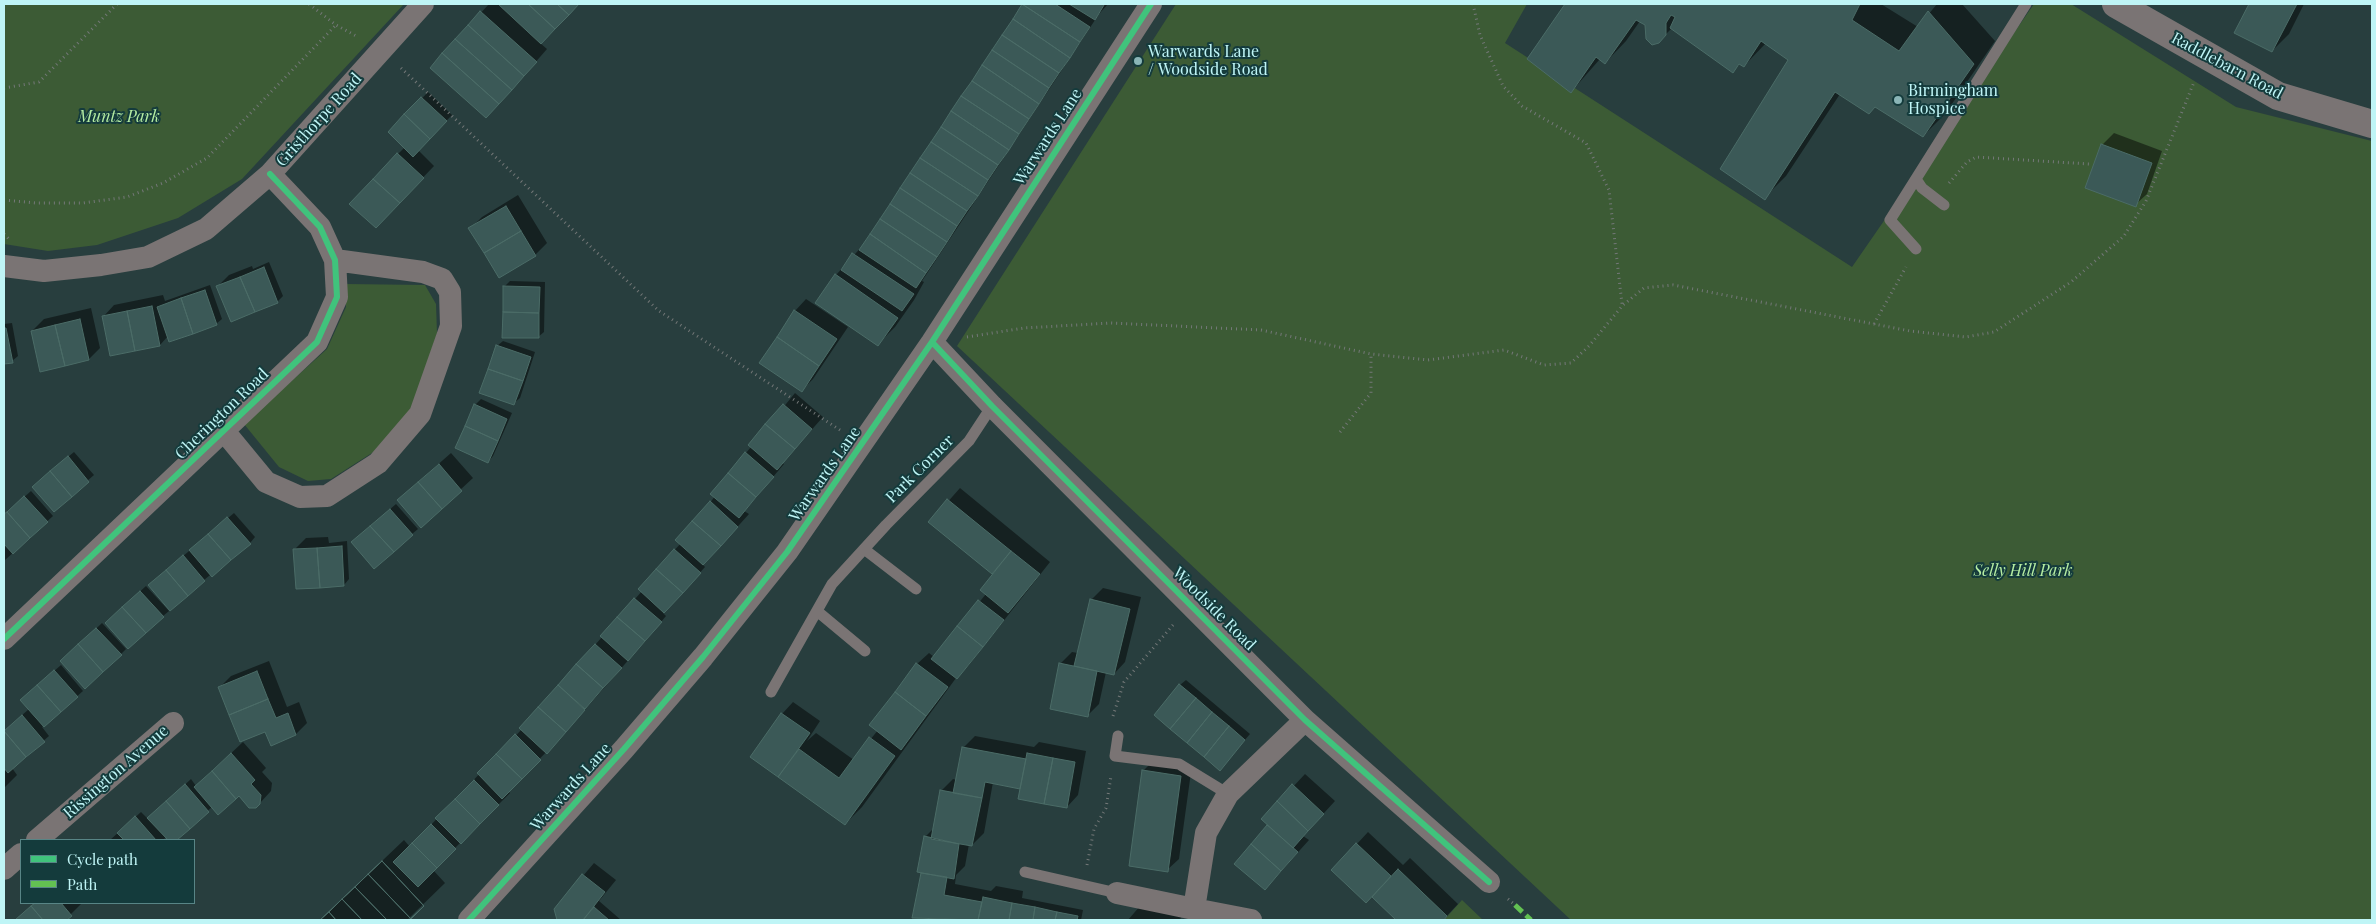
<!DOCTYPE html>
<style>
body{margin:0}
#map{position:relative;width:2376px;height:924px;overflow:hidden;background:#283e3e;font-family:"Playfair Display",serif}
canvas{display:block}
.frame{position:absolute;inset:0;border:5px solid #bff5f6;pointer-events:none}
.legend{position:absolute;left:20px;top:839px;width:175px;height:65px;box-sizing:border-box;background:#143b3c;border:1px solid #588586;margin:0;padding:6px 9px;list-style:none;font-size:15px;color:#bff5f6}
.legend li{display:flex;align-items:center;gap:10px;height:25px}
.legend b{width:25px;border:1px solid #588586}
</style>
<div id="map">
<canvas width="2376" height="924"></canvas>
<div class="frame"></div>
<ul class="legend">
<li><b style="height:6px;background:#40c37c"></b>Cycle path</li>
<li><b style="height:6px;background:#63c152"></b>Path</li>
</ul>
</div>
<script>
const g = document.querySelector('canvas').getContext('2d');
g.lineJoin = 'round';
function paint(path, color) {
  g.fillStyle = color;
  g.fill(path, 'evenodd');
}
function poly(rows) {
  const path = new Path2D();
  for (const r of rows) {
    path.moveTo(r[0], r[1]);
    for (let i = 2; i < r.length; i += 2) path.lineTo(r[i], r[i + 1]);
  }
  return path;
}
function stroke(path, color, width, dash) {
  g.strokeStyle = color;
  g.lineWidth = width;
  g.lineCap = dash ? 'butt' : 'round';
  g.setLineDash(dash || []);
  g.stroke(path);
}
function label(font, color, halo, rows, align = 'center') {
  g.font = font + ' "Playfair Display",serif';
  g.lineWidth = 4;
  g.setLineDash([]);
  g.textBaseline = 'middle';
  g.strokeStyle = halo;
  g.fillStyle = color;
  for (const [text, x, y, turn = 0] of rows) {
    g.save();
    g.translate(x, y);
    g.rotate((+turn || 0) * Math.PI / 180);
    g.textAlign = isNaN(turn) ? turn : align;
    if (halo) g.strokeText(text, 0, 0);
    g.fillText(text, 0, 0);
    g.restore();
  }
}
const green = poly([
 [4,4,404,4,242,179,178,218,97,245,48,251,4,244],
 [1176,4,1527,4,1505,43,1852,267,2034,4,2071,4,2236,107,2372,141,2372,920,1571,920,957,346],
 [345,284,425,285,436,304,437,334,411,410,375,451,331,479,308,481,279,467,244,424,327,349,346,307],
 [1462,900,1483,920,1444,920]
]);
const shadow = poly([
 [489,4,578,4,540,43,547,49,498,105,431,67],
 [1024,4,1108,4,1099,14,922,281,924,282,914,300,895,327,878,344,836,275,865,243],
 [1566,4,1881,4,1918,27,1937,4,1962,4,1995,41,1945,114,1923,136,1876,106,1840,94,1786,176,1764,198,1790,60,1766,43,1744,66,1741,63,1733,71,1672,28,1658,42,1647,25,1640,21,1626,41,1605,63,1600,59,1571,92,1528,59],
 [2250,4,2304,4,2289,34,2272,51,2235,32],
 [428,92,452,115,418,150,434,166,387,215,398,154,405,147,390,132],
 [2114,133,2162,151,2147,194,2135,205,2102,145],
 [518,195,547,243,535,255,470,229,482,217],
 [269,262,283,296,277,302,218,286,229,275,252,266,253,269],
 [510,281,545,282,544,332,538,337,504,287],
 [210,285,222,319,216,324,168,336,160,345,103,317,114,305,163,295,165,301],
 [806,299,848,327,813,379,802,390,795,311],
 [91,308,100,348,89,359,32,331,44,319],
 [12,323,18,356,12,361,4,363,4,324],
 [503,341,535,352,520,398,514,403,497,346],
 [795,393,823,417,782,463,784,464,744,511,749,514,703,565,705,567,663,613,666,616,632,656,558,740,508,791,510,793,433,870,445,883,407,920,320,920,404,840,410,847,522,729,642,591,639,589,681,543,746,453],
 [481,399,512,413,493,456,488,462,475,405],
 [74,452,94,475,54,510,39,481],
 [451,453,473,478,421,526,410,489],
 [960,488,1050,562,968,666,956,678,862,807,845,824,752,756,782,714,793,702,820,721,807,741,816,733,854,760,878,730,917,664,929,653,934,657,986,594,994,574,930,522],
 [31,491,53,516,4,561,4,515],
 [396,504,418,529,412,534,358,537],
 [234,513,255,537,250,543,204,580,156,579],
 [328,537,329,543,347,541,349,579,344,585,294,550,306,538],
 [146,586,169,611,163,616,112,617],
 [1103,588,1141,597,1125,662,1114,674,1106,672,1099,704,1087,716,1060,664,1072,652,1078,653,1091,600],
 [102,623,126,649,121,654,67,656],
 [269,661,287,707,299,702,307,723,296,734,271,744,266,730,220,687,231,676],
 [61,665,83,691,42,727,49,736,12,768,17,775,4,788,4,731,29,709,27,695],
 [1186,680,1250,734,1225,763,1180,685],
 [975,736,1034,747,1039,742,1086,751,1078,795,1067,807,1022,788,993,782,984,833,972,845,969,844,965,866,956,875,955,884,991,891,996,886,1023,891,1022,898,1083,910,1081,920,929,920,913,917,922,872,925,837,934,828,941,791,953,779,957,780,963,748],
 [243,742,266,768,262,772,272,783,271,791,260,803,239,795,213,806,176,840,169,840,166,837,163,840,110,840,141,812,148,819,191,779,196,786],
 [1155,759,1192,765,1179,859,1167,870,1143,771],
 [1305,774,1335,801,1303,836,1309,840,1265,889,1236,863,1269,825,1263,819],
 [1368,832,1403,865,1410,858,1458,904,1443,920,1398,920,1372,895,1333,870],
 [594,863,616,880,599,901,621,920,558,920,555,909],
 [36,903,82,903,65,920,17,920],
 [1140,906,1182,914,1180,920,1128,920]
]);
const building = poly([
 [498,4,528,4,555,29,541,44,498,4],
 [528,4,557,4,569,15,555,29,528,4],
 [557,4,579,4,569,15,557,4],
 [1022,4,1080,42,1070,58,1013,19,1022,4],
 [1022,4,1055,4,1090,27,1080,42,1022,4],
 [1069,4,1103,4,1104,5,1095,20,1069,4],
 [1565,4,1860,4,1852,20,1899,51,1928,11,1974,64,1923,137,1875,107,1869,114,1835,92,1765,200,1720,169,1788,60,1761,41,1744,67,1739,64,1733,73,1670,28,1675,17,1671,15,1666,23,1666,35,1659,43,1652,45,1646,39,1645,25,1636,20,1605,64,1596,57,1571,93,1527,59,1565,4],
 [2249,4,2297,4,2272,52,2234,33,2249,4],
 [480,11,537,62,524,76,468,25,480,11],
 [1013,19,1070,58,1059,73,1002,35,1013,19],
 [468,25,524,76,512,90,455,39,468,25],
 [1002,35,1059,73,1049,88,992,50,1002,35],
 [455,39,512,90,499,104,442,53,455,39],
 [992,50,1049,88,1039,104,982,65,992,50],
 [442,53,499,104,486,118,430,68,442,53],
 [982,65,1039,104,1029,119,972,81,982,65],
 [972,81,1029,119,1019,134,961,96,972,81],
 [961,96,1019,134,1009,150,951,111,961,96],
 [421,97,447,121,430,139,404,114,421,97],
 [951,111,1009,150,998,165,941,127,951,111],
 [404,114,430,139,413,157,388,132,404,114],
 [941,127,998,165,988,180,931,142,941,127],
 [931,142,988,180,978,196,920,158,931,142],
 [2101,144,2152,163,2136,207,2085,188,2101,144],
 [397,153,424,178,400,203,373,179,397,153],
 [920,158,978,196,967,211,910,173,920,158],
 [910,173,967,211,957,226,900,188,910,173],
 [373,179,400,203,376,228,349,204,373,179],
 [900,188,957,226,947,242,890,204,900,188],
 [890,204,947,242,937,257,880,219,890,204],
 [506,206,521,231,484,253,468,228,506,206],
 [880,219,937,257,926,273,870,234,880,219],
 [521,231,536,256,499,278,484,253,521,231],
 [870,234,926,273,916,288,859,250,870,234],
 [852,253,914,294,902,311,841,270,852,253],
 [264,267,278,303,255,312,240,277,264,267],
 [835,274,898,318,878,346,815,303,835,274],
 [240,277,255,312,231,322,216,286,240,277],
 [503,286,540,287,539,313,503,312,503,286],
 [205,290,217,325,193,334,181,298,205,290],
 [181,298,193,334,169,342,157,307,181,298],
 [152,306,160,346,135,351,127,311,152,306],
 [794,310,837,339,819,366,777,337,794,310],
 [127,311,135,351,110,356,102,316,127,311],
 [503,312,539,313,539,338,502,338,503,312],
 [80,319,89,360,65,366,55,325,80,319],
 [55,325,65,366,40,372,31,331,55,325],
 [4,328,6,328,13,363,4,364,4,328],
 [777,337,819,366,802,392,759,363,777,337],
 [496,345,531,357,523,381,488,369,496,345],
 [488,369,523,381,514,405,479,393,488,369],
 [474,404,507,419,498,441,465,426,474,404],
 [783,404,812,429,795,449,765,424,783,404],
 [765,424,795,449,777,470,748,445,765,424],
 [465,426,498,441,488,463,455,448,465,426],
 [745,452,774,477,756,497,728,473,745,452],
 [68,456,89,482,72,497,50,471,68,456],
 [439,464,462,491,442,509,418,482,439,464],
 [50,471,72,497,54,512,32,487,50,471],
 [728,473,756,497,739,518,710,494,728,473],
 [418,482,442,509,421,528,397,500,418,482],
 [24,496,48,522,30,538,7,512,24,496],
 [947,499,1011,551,992,574,928,522,947,499],
 [710,501,738,527,721,546,692,521,710,501],
 [390,509,413,535,394,552,370,526,390,509],
 [7,512,30,538,13,554,4,544,4,514,7,512],
 [227,517,251,544,231,560,208,534,227,517],
 [692,521,721,546,703,565,675,540,692,521],
 [370,526,394,552,374,569,351,542,370,526],
 [208,534,231,560,212,577,189,550,208,534],
 [342,546,344,586,320,588,317,548,342,546],
 [317,548,320,588,296,589,293,549,317,548],
 [674,549,701,573,683,593,656,569,674,549],
 [1011,551,1040,574,1008,613,980,590,1011,551],
 [183,555,205,581,188,596,166,570,183,555],
 [656,569,683,593,664,613,638,589,656,569],
 [166,570,188,596,170,611,148,585,166,570],
 [140,591,164,617,146,633,122,607,140,591],
 [634,598,662,622,645,641,617,617,634,598],
 [1090,599,1130,609,1114,675,1074,666,1090,599],
 [978,600,1004,620,983,647,957,626,978,600],
 [122,607,146,633,128,649,105,623,122,607],
 [617,617,645,641,628,661,600,636,617,617],
 [957,626,983,647,957,679,931,659,957,626],
 [96,628,122,655,103,672,78,644,96,628],
 [78,644,103,672,85,689,60,661,78,644],
 [595,644,622,668,603,688,576,664,595,644],
 [916,663,948,687,926,716,895,692,916,663],
 [1059,663,1097,671,1088,717,1050,709,1059,663],
 [576,664,603,688,585,709,558,685,576,664],
 [54,670,78,697,61,712,37,685,54,670],
 [257,671,268,699,229,715,218,687,257,671],
 [1179,684,1196,698,1170,729,1154,715,1179,684],
 [37,685,61,712,44,727,20,700,37,685],
 [558,685,585,710,566,732,538,707,558,685],
 [895,692,926,716,901,750,869,725,895,692],
 [1196,698,1212,712,1187,743,1170,729,1196,698],
 [268,699,276,718,288,713,296,735,271,746,265,732,240,742,229,715,268,699],
 [538,707,566,732,547,754,519,728,538,707],
 [1212,712,1229,726,1204,757,1187,743,1212,712],
 [781,713,810,733,778,777,750,757,781,713],
 [22,715,45,742,26,757,4,731,22,715],
 [1229,726,1245,740,1220,771,1204,757,1229,726],
 [4,731,26,757,8,773,4,768,4,731],
 [515,734,541,760,522,779,496,754,515,734],
 [869,737,895,756,845,825,778,777,799,749,839,778,869,737],
 [962,747,1026,759,1020,789,985,782,982,798,953,793,962,747],
 [231,753,255,780,251,784,261,795,260,804,256,808,249,808,239,796,236,799,212,771,231,753],
 [1027,753,1053,758,1044,804,1018,799,1027,753],
 [496,754,522,779,502,799,477,773,496,754],
 [1053,758,1075,762,1067,808,1044,804,1053,758],
 [1142,770,1181,776,1168,872,1129,866,1142,770],
 [212,771,236,799,218,815,194,787,212,771],
 [474,780,499,805,480,824,455,799,474,780],
 [185,784,209,812,190,829,166,801,185,784],
 [1292,784,1324,814,1308,831,1277,801,1292,784],
 [940,790,982,798,972,846,931,839,940,790],
 [455,799,480,824,461,844,435,818,455,799],
 [166,801,190,829,177,840,168,840,147,818,166,801],
 [1277,801,1308,831,1293,848,1261,819,1277,801],
 [135,816,156,840,124,840,117,833,135,816],
 [431,824,456,849,437,868,412,843,431,824],
 [1267,825,1298,852,1281,871,1251,844,1267,825],
 [924,836,959,844,954,879,917,872,924,836],
 [412,843,437,868,418,887,393,862,412,843],
 [1356,843,1391,876,1366,903,1331,870,1356,843],
 [1251,844,1281,871,1265,890,1234,864,1251,844],
 [382,861,424,906,409,920,320,920,382,861],
 [382,861,424,906,411,919,368,874,382,861],
 [1398,869,1447,916,1444,920,1396,920,1372,897,1398,869],
 [921,873,947,877,944,895,982,902,978,920,912,918,921,873],
 [368,874,411,919,409,920,387,920,355,887,368,874],
 [582,874,605,892,583,920,557,920,554,909,582,874],
 [355,887,387,920,362,920,342,899,355,887],
 [983,897,1012,903,1009,920,978,920,983,897],
 [342,899,362,920,336,920,329,912,342,899],
 [35,903,61,903,72,916,67,920,43,920,31,906,35,903],
 [1012,903,1035,907,1033,920,1009,920,1012,903],
 [31,906,43,920,15,920,31,906],
 [594,907,609,920,583,920,594,907],
 [1035,907,1057,912,1055,920,1033,920,1035,907],
 [329,912,336,920,320,920,329,912],
 [1057,912,1078,916,1077,920,1055,920,1057,912]
]);
const path = poly([
 [309,4,336,25,358,37],
 [1473,4,1480,35,1503,86,1522,106,1586,143,1609,190,1622,304],
 [401,68,659,311,840,430],
 [4,88,39,82,117,4],
 [1949,183,1967,162,1976,157,2089,164],
 [4,200,36,203,83,203,127,197,163,183,207,158,336,25],
 [4,234,10,240],
 [1874,324,1906,267],
 [967,337,1024,328,1111,323,1261,330,1371,354,1428,360,1504,350,1544,365,1571,363,1589,346,1623,305,1644,288,1673,285,1910,331,1966,337,1994,332,2071,282,2124,236,2146,201,2194,82],
 [1340,432,1371,393,1371,354],
 [1113,716,1124,682,1173,625],
 [1087,865,1094,829,1106,808,1111,776],
 [1508,899,1515,905]
]);
const service = poly([
 [1916,179,1922,188,1944,205],
 [1916,249,1890,220,2026,4],
 [864,549,916,589],
 [817,611,865,651],
 [771,692,832,584,886,525,969,441,992,406],
 [1118,736,1115,756,1179,764,1228,794],
 [1025,872,1117,893]
]);
const minor = poly([
 [4,266,44,271,101,265,148,257,206,229,270,174,423,4],
 [932,342,992,406,1305,720,1489,882],
 [224,431,266,482,300,497,327,496,378,463,420,414,451,326,450,292,442,279,423,272,335,260],
 [4,639,317,342,337,297,335,260,320,227,270,174],
 [37,840,173,723],
 [4,869,21,854],
 [1117,893,1194,909],
 [469,920,624,749,703,657,787,552,932,342,1151,4],
 [1251,920,1194,909,1206,833,1228,794,1305,720]
]);
const tertiary = poly([
 [2116,4,2278,96,2372,124]
]);
const quiet = poly([
 [1515,905,1531,920]
]);
const cycleway = poly([
 [932,342,992,406,1305,720,1489,882],
 [4,639,317,342,337,297,335,260,320,227,270,174],
 [469,920,624,749,703,657,787,552,932,342,1151,4]
]);
const markers = [
 [1138,61,5,"#8ab5b6"],
 [1898,100,5,"#8ab5b6"]
];
const poiNames = [
 ["Warwards Lane",1148,52],
 ["/ Woodside Road",1148,70],
 ["Birmingham",1908,91],
 ["Hospice",1908,109]
];
const streetNames = [
 ["Raddlebarn Road",2227,66,28],
 ["Gristhorpe Road",319,120,-48],
 ["Warwards Lane",1048,137,-57],
 ["Cherington Road",222,414,-44],
 ["Park Corner",920,469,-45],
 ["Warwards Lane",825,474,-55],
 ["Woodside Road",1214,609,45],
 ["Rissington Avenue",116,772,-41],
 ["Warwards Lane",571,787,-48]
];
const parkNames = [
 ["Muntz Park",119,117],
 ["Selly Hill Park",2023,571]
];
paint(green, '#3c5b35');
paint(shadow, '#0007');
paint(building, '#3b5957');
stroke(building, '#4b6c67', 1);
stroke(path, '#747878', 3, [1, 4]);
stroke(service, '#7a7474', 11);
stroke(minor, '#7a7474', 22);
stroke(tertiary, '#7a7474', 28);
stroke(quiet, '#63c152', 5, [10, 5]);
stroke(cycleway, '#40c37c', 6);
for (const [x, y, r, color] of markers) {
  const dot = new Path2D();
  dot.arc(x, y, r, 0, 2 * Math.PI);
  g.fillStyle = color;
  g.fill(dot);
  stroke(dot, '#143b3c', 2);
}
label('16px', '#bff5f6', '#143b3c', poiNames, 'left');
label('16px', '#bff5f6', '#143b3c', streetNames);
label('italic 16px', '#b6eea3', '#143b3c', parkNames);
</script>
